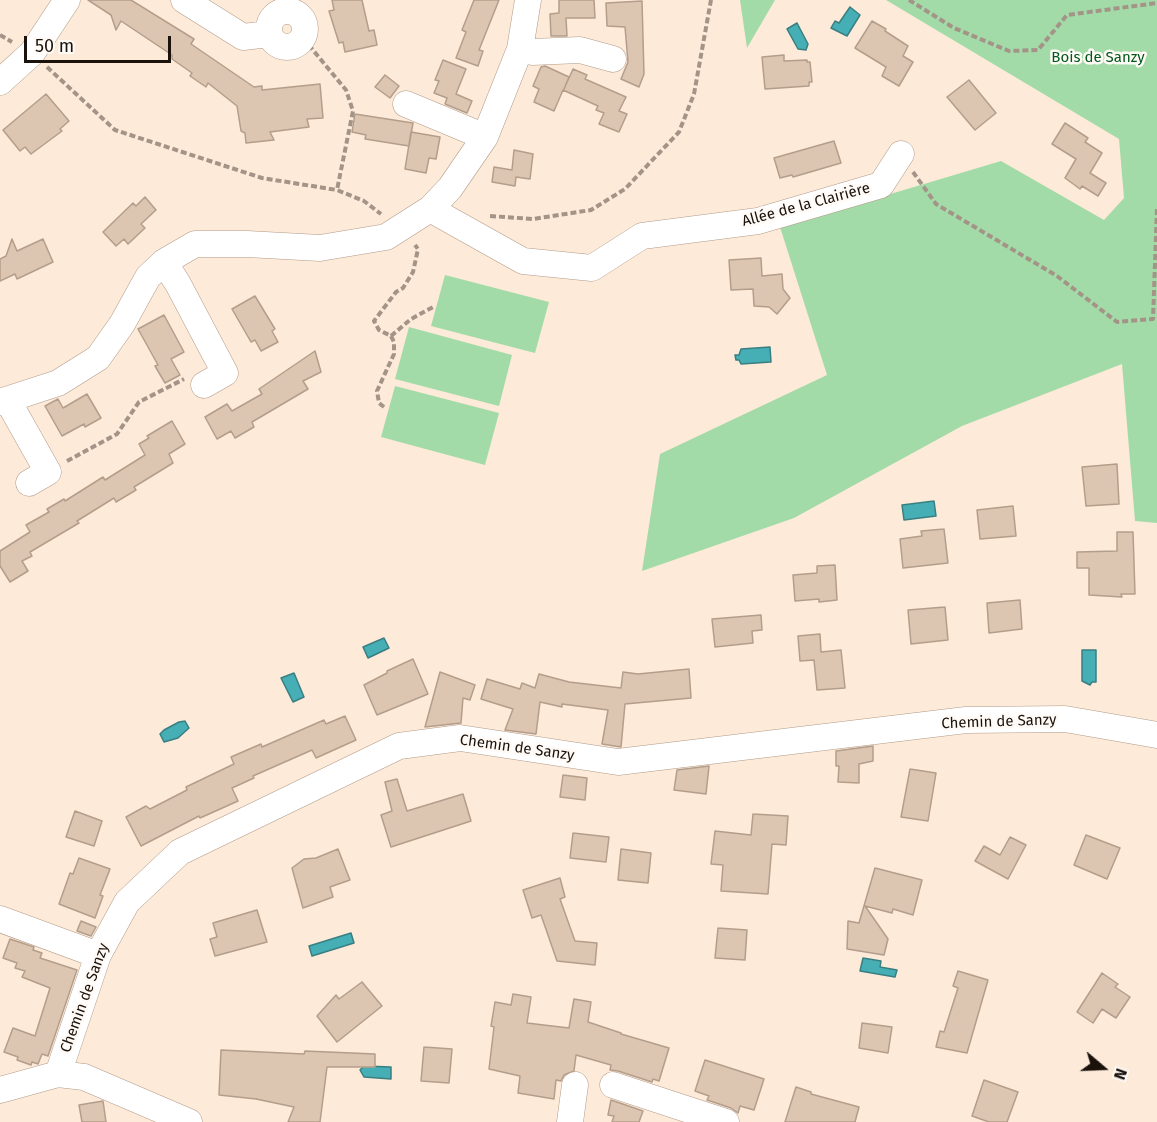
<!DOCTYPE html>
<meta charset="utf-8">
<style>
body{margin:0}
#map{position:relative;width:1157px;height:1122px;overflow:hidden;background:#fdead9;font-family:"Fira Sans",sans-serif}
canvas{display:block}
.north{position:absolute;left:1073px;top:1038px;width:60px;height:60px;-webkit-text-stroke:4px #fffaf6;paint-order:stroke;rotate:109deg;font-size:16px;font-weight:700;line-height:24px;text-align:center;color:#1a120b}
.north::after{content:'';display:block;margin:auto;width:21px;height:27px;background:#1a120b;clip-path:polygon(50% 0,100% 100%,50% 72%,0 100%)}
.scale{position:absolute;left:24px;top:36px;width:147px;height:27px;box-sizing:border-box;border:3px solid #1a120b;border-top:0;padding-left:8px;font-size:18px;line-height:21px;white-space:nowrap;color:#1a120b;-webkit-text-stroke:4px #fffaf6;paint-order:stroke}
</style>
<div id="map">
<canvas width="1157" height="1122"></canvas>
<div class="north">N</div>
<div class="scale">50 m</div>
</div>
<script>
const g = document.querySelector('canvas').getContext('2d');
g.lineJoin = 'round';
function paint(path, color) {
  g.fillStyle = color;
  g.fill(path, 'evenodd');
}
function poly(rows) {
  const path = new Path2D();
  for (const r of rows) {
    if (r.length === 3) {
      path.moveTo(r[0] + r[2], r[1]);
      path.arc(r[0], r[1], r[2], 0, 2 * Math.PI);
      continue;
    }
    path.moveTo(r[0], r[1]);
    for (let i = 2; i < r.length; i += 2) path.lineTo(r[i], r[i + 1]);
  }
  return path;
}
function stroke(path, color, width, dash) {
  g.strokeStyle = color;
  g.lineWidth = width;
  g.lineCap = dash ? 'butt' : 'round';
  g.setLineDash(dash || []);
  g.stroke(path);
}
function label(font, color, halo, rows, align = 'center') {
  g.font = font + ' "Fira Sans",sans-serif';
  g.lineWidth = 5;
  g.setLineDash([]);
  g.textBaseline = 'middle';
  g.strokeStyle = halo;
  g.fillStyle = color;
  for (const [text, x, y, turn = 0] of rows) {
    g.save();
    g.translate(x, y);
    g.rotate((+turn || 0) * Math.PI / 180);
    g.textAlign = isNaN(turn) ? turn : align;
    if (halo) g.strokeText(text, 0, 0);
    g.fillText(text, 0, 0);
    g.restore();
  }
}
const green = poly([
 [740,0,775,0,747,48],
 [886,0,1157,0,1157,523,1135,521,1122,364,962,426,794,518,642,571,660,454,827,375,780,227,1001,161,1104,220,1124,198,1119,139],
 [445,275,549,302,535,353,431,326],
 [409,327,512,355,499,406,395,379],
 [395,386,499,413,485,465,381,437]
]);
const water = poly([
 [850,7,860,15,847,36,831,28,835,21,839,23,850,7],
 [797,23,808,44,806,50,798,49,787,29,797,23],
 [770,347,771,362,741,364,739,360,736,360,735,355,739,355,741,349,770,347],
 [934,501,936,516,904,520,902,505,934,501],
 [384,638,389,648,368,658,363,647,384,638],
 [1082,650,1096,650,1096,682,1092,682,1090,685,1082,681,1082,650],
 [294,673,304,697,293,702,281,678,294,673],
 [185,721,189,728,178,738,164,742,160,734,164,730,179,722,185,721],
 [351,933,354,943,312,956,309,946,351,933],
 [863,958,881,961,880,967,897,970,895,977,860,971,863,958],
 [364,1066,391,1067,391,1079,364,1077,360,1070,364,1066]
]);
const building = poly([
 [88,0,131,0,194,39,191,44,254,87,262,86,262,90,320,84,323,118,307,119,309,127,270,132,274,140,246,143,245,133,241,131,237,106,208,83,206,87,190,76,192,73,172,59,172,55,121,21,116,30,111,15,88,0],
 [332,0,362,0,369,31,374,30,377,45,345,52,343,42,339,43,329,11,334,10,332,0],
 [474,0,499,0,479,50,483,51,478,66,456,58,466,32,462,30,474,0],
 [559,0,594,0,595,18,566,18,567,36,551,36,550,14,559,13,559,0],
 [642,1,644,74,639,87,621,79,628,62,625,27,607,26,606,3,642,1],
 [872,21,886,29,885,31,908,46,903,56,913,62,899,86,882,76,886,67,855,48,872,21],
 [784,55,784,61,807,60,807,62,810,62,812,82,809,82,809,86,765,89,762,57,784,55],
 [443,60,466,69,456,94,472,101,467,113,445,104,447,98,434,93,439,81,435,80,443,60],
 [545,66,569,77,564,89,573,69,587,75,585,79,626,97,619,111,627,114,619,132,599,124,604,113,596,110,598,106,563,90,554,111,534,102,539,89,533,86,541,67,545,66],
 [385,75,399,86,390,98,375,87,385,75],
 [969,80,996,113,975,130,947,97,969,80],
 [46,94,69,121,60,129,62,131,31,154,25,147,20,151,3,130,46,94],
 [355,114,413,123,409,146,365,139,366,135,352,132,355,114],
 [1065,123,1088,138,1085,142,1102,153,1090,173,1106,183,1098,196,1082,186,1080,189,1065,178,1076,159,1052,144,1065,123],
 [411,132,440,137,436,159,429,158,426,173,405,169,411,132],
 [834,141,841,163,793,177,792,175,780,178,774,158,834,141],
 [514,150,533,154,530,179,516,177,515,186,492,182,494,167,512,170,514,150],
 [145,197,156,210,141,224,145,228,128,244,124,239,116,246,103,232,133,203,136,206,145,197],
 [12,239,17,251,43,239,53,262,17,279,15,274,0,281,0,259,6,256,12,239],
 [761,258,762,276,782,274,783,289,790,298,777,314,769,307,754,306,753,289,731,290,729,260,761,258],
 [255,296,275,329,272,331,278,342,261,351,255,340,251,342,232,309,255,296],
 [164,315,184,352,171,359,180,375,165,383,155,366,158,365,138,329,164,315],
 [315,351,321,372,303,381,308,389,252,422,254,427,235,438,231,431,217,439,205,417,227,404,232,411,262,394,259,389,315,351],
 [87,394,101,418,85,427,84,424,62,436,45,406,58,399,63,408,87,394],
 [172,421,185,444,169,454,173,463,134,487,136,490,116,502,114,498,77,521,79,523,30,552,32,556,22,561,28,571,10,582,0,566,0,551,30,532,26,525,49,512,47,509,64,499,65,501,103,477,105,480,145,455,139,444,149,438,147,436,172,421],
 [1117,464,1119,504,1086,506,1082,467,1117,464],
 [1013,506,1016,536,980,539,977,510,1013,506],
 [944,529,948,563,903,568,900,539,922,536,921,531,944,529],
 [1117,532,1133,532,1135,594,1121,594,1122,597,1089,595,1089,568,1077,568,1077,552,1117,551,1117,532],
 [835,565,837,600,819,602,819,599,795,601,793,575,817,573,817,566,835,565],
 [1020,600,1022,629,989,633,987,603,1020,600],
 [945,607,948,640,911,644,908,610,945,607],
 [761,615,762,630,752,631,753,643,715,647,712,619,761,615],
 [820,634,821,652,841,650,845,688,817,690,814,660,800,661,798,636,820,634],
 [413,659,428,694,377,715,364,685,387,673,387,671,413,659],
 [689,669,691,698,625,704,621,747,602,744,608,710,562,704,562,707,540,702,536,734,505,730,513,709,481,699,487,679,520,689,522,683,535,688,539,674,569,682,621,688,623,672,638,674,689,669],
 [440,672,475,685,470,700,463,698,461,723,425,727,440,672],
 [345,716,356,740,316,758,312,750,253,776,254,778,232,788,238,801,200,818,199,816,141,846,126,817,146,806,150,809,187,790,186,787,234,764,231,757,261,744,262,747,324,720,326,724,345,716],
 [873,746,873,761,859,764,859,783,838,782,839,766,836,766,836,751,873,746],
 [709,766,706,794,674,790,677,770,709,766],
 [910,769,936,773,928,821,901,817,910,769],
 [563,775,587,778,585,800,560,797,563,775],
 [397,779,407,811,463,794,471,821,391,847,381,815,392,811,385,782,397,779],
 [75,811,102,821,94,846,66,837,75,811],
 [753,814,788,816,786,845,772,844,768,894,721,891,723,865,711,864,715,831,751,835,753,814],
 [573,833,609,837,606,862,570,858,573,833],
 [1086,835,1120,848,1107,879,1074,865,1086,835],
 [1010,837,1026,845,1008,879,975,861,984,846,1000,855,1010,837],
 [338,849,350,880,330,887,333,897,303,908,292,868,304,859,316,858,338,849],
 [621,849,651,853,648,883,618,880,621,849],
 [79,858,110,869,100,895,103,896,95,918,59,904,70,873,73,874,79,858],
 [875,868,922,880,913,915,893,909,892,913,865,906,888,939,884,955,847,949,848,921,859,923,875,868],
 [560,878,565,897,560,899,575,941,597,943,595,965,557,961,541,915,532,918,523,890,560,878],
 [257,910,267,942,215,956,210,939,217,937,213,923,257,910],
 [81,921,96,927,91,936,77,931,81,921],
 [718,928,747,930,745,960,715,958,718,928],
 [10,939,34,947,33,950,42,953,40,958,77,970,48,1056,42,1054,38,1064,32,1062,31,1065,17,1060,18,1057,4,1052,13,1028,35,1036,50,988,22,977,25,971,15,968,17,963,3,958,10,939],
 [958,971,988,980,967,1053,936,1047,940,1031,944,1032,958,988,953,986,958,971],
 [1102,973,1118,984,1115,987,1130,997,1116,1018,1102,1009,1093,1023,1077,1012,1102,973],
 [362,982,382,1006,337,1042,317,1016,336,995,339,999,362,982],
 [513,994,531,997,527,1023,569,1028,574,999,591,1002,588,1022,621,1033,621,1034,669,1048,659,1081,653,1079,652,1082,618,1071,610,1070,611,1065,576,1055,574,1071,564,1075,561,1081,556,1080,554,1099,518,1093,520,1076,489,1069,494,1027,491,1026,495,1002,511,1005,513,994],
 [862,1023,892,1027,888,1053,859,1048,862,1023],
 [424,1047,452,1049,449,1083,421,1081,424,1047],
 [221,1050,304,1054,305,1051,375,1054,375,1067,327,1067,320,1122,288,1122,294,1107,256,1099,219,1095,221,1050],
 [705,1060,764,1079,754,1110,740,1106,738,1113,731,1108,707,1100,709,1096,695,1091,705,1060],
 [984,1080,1018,1092,1007,1122,989,1122,972,1116,984,1080],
 [796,1087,811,1092,811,1094,859,1107,855,1122,785,1122,796,1087],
 [611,1100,643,1111,639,1122,612,1122,614,1116,608,1115,611,1100],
 [103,1101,106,1122,82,1122,79,1105,103,1101]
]);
const path = poly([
 [909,0,954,28,1009,51,1038,50,1067,15,1157,3],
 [0,35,12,42],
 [303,38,346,90,353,111,337,190],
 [47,67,115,130,262,178,337,190,364,201,381,214],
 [913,172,936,204,1057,276,1117,322,1153,319,1157,207],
 [490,216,533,219,591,210,625,189,679,132,694,94,711,0],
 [391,336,411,319,433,307],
 [384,407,379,403,377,391,394,354,394,342,391,336,379,330,374,321,396,292,403,288,413,272,418,249,415,245],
 [67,461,117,434,139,402,184,379]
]);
const minor = poly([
 [184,0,243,37,269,34],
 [287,29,18],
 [520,49,532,52,580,50,613,59],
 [0,82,32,53,67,0],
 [406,104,485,137],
 [430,209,523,261,592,268,642,236,758,221,881,185,901,154],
 [164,262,178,284,225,373,204,385],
 [8,401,48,472,29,483],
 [0,402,58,383,98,358,122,324,148,277,164,262,195,244,247,244,320,248,386,237,430,209,450,188,485,137,520,49,528,0],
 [0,919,98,955],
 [58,1074,84,1077,189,1122],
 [613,1085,726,1122],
 [0,1090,58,1074,98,955,127,902,180,852,399,746,460,738,618,762,966,720,1065,719,1157,735],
 [570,1122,575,1085]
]);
const parkNames = [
 ["Bois de Sanzy",1098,58]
];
const streetNames = [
 ["Allée de la Clairière",806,205,-15],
 ["Chemin de Sanzy",999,722,-2],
 ["Chemin de Sanzy",517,748,8],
 ["Chemin de Sanzy",85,998,-70]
];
paint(green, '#a3dba8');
paint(water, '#46aeb5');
stroke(water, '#397f82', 1.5);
paint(building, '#dcc5b1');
stroke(building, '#b49e8b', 1.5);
stroke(minor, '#b19b88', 27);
stroke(path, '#a39487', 4, [6, 3]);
stroke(minor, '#fff', 26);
label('15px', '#01581c', '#fffaf6', parkNames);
label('15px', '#1a120b', '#fffaf6', streetNames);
</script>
